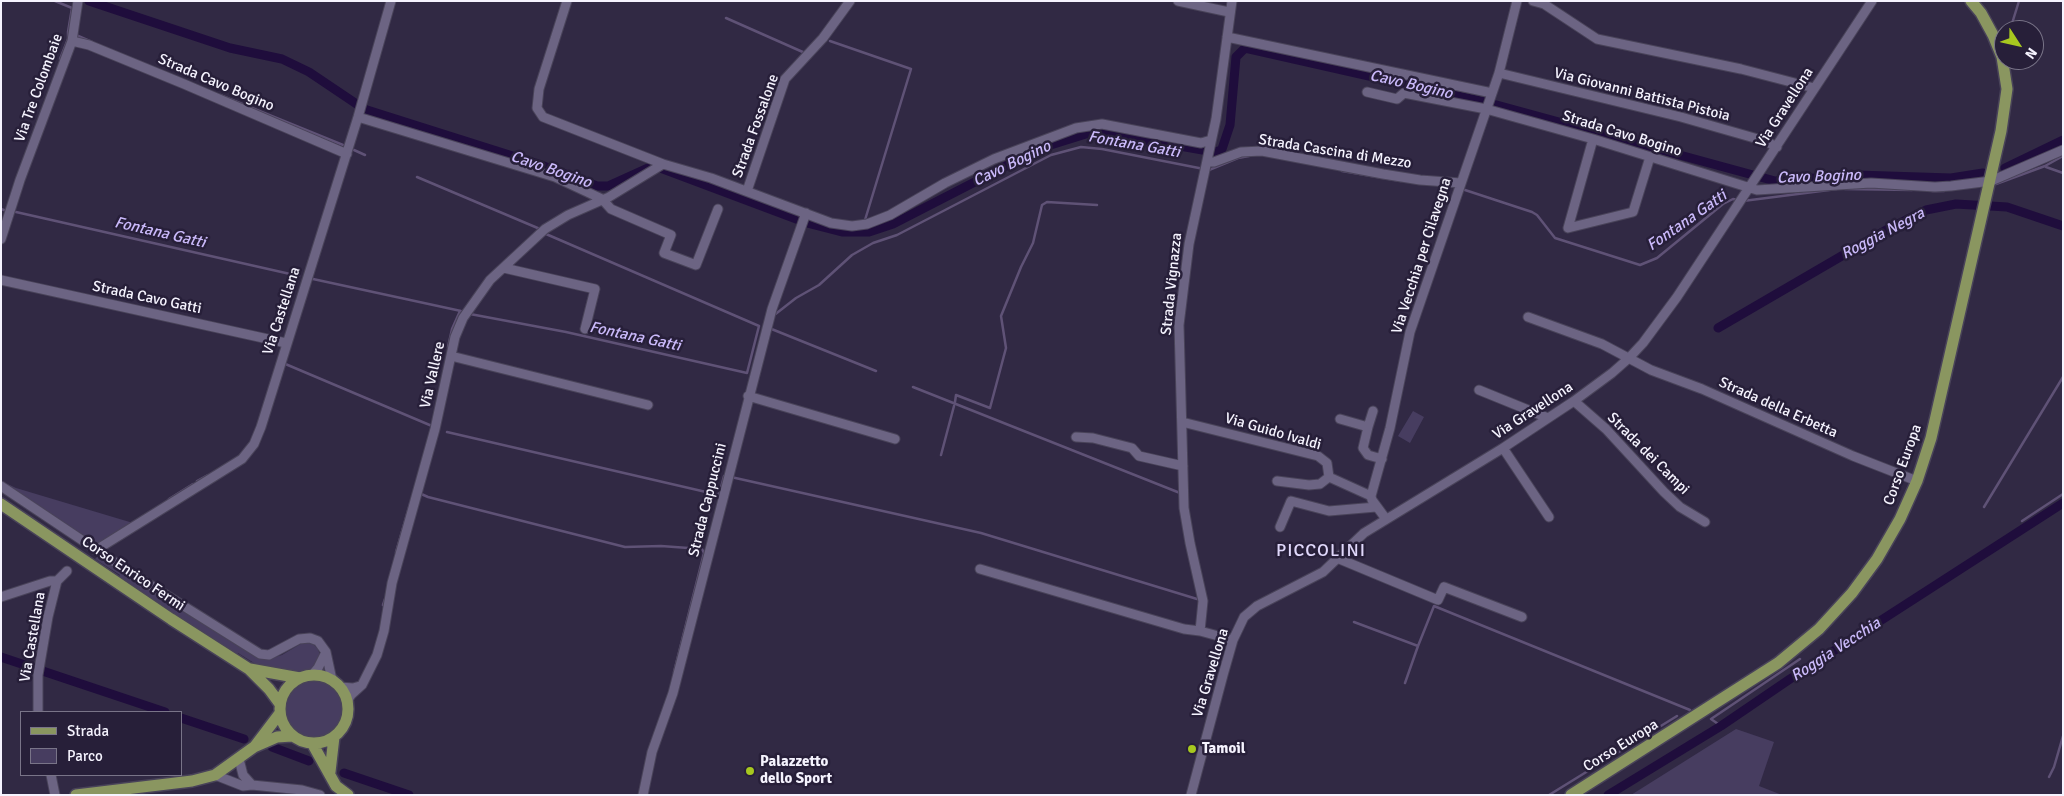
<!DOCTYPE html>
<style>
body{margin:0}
#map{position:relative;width:2064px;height:796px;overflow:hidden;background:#312944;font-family:Signika,sans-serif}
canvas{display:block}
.frame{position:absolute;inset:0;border:2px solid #f5f3fe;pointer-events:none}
.legend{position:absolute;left:20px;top:711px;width:162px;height:65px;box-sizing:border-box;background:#271f39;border:1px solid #797488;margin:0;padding:6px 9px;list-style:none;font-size:15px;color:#f5f3fe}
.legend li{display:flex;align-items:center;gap:10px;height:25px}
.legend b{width:25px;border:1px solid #797488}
.north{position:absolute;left:1994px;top:20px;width:50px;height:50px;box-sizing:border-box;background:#271f39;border:1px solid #797488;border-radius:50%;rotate:125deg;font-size:14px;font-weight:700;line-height:20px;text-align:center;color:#f5f3fe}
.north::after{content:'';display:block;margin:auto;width:18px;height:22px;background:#a7c81f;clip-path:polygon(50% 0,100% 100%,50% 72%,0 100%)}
</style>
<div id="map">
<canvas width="2064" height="796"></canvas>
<div class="frame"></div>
<ul class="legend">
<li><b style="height:6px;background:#8a9660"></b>Strada</li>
<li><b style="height:14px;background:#473d60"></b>Parco</li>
</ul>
<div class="north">N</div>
</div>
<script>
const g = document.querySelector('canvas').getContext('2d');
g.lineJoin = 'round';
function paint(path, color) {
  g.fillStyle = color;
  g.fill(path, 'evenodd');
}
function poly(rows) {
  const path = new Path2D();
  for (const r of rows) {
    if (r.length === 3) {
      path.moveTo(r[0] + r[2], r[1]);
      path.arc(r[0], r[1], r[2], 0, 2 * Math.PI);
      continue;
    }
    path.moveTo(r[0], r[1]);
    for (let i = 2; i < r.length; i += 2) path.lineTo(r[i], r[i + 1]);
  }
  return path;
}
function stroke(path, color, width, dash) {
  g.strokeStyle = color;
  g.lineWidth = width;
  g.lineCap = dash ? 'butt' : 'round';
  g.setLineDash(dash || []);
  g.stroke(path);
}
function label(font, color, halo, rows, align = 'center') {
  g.font = font + ' Signika,sans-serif';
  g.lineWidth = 5;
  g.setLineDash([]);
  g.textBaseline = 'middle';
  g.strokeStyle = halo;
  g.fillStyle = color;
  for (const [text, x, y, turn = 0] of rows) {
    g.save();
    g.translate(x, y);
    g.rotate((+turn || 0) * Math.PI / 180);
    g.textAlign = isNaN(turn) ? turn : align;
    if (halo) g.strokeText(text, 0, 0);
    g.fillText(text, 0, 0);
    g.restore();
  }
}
const green = poly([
 [1413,411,1424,417,1410,443,1398,436],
 [1,481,16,488,133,523,97,545,92,544],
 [98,556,267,659,282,655,302,643,312,643,318,649,320,655,315,666,310,670,298,672,262,668,238,653,236,655,119,577,120,575,95,559],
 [315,710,29],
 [1736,729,1774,742,1759,786,1782,795,1631,795]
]);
const stream = poly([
 [55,1,72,8,68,32],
 [726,18,805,53],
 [2010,30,2019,1],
 [76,35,92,42],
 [830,41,911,69,865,220],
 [60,59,68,39,68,32],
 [2013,60,2015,67],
 [220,95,343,145],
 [354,150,365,155],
 [2046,167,2063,173],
 [1342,171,1401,181],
 [417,177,540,229],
 [1996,184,2045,166,2063,156],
 [1446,186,1455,187],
 [1845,189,1912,190],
 [1465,190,1532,212,1537,215,1555,238,1640,265,1657,258,1723,204,1733,199,1738,200],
 [1932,191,1944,191],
 [1743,201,1837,189],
 [1,209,7,211],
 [16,212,299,276],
 [313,279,461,311],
 [470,314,566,332,747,373,759,326,546,234],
 [773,316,796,298,819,285,852,255,873,243,897,235,1051,155,1081,147,1102,149,1209,170,1238,158,1249,156],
 [769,328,876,371],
 [448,347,452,329,460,311],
 [283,363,432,426],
 [913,387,1180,493],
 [955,402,956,395,990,408,1006,348,1001,316,1021,267,1033,243,1042,205,1047,202,1097,205],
 [447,432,719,495,724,476],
 [941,455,954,406],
 [731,477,981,533,1197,599],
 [197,481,208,475],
 [419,493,428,497,625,547,661,546,702,549,704,553,674,672],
 [169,499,193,484],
 [1984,507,2063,377],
 [2022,521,2063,494],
 [396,552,410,504],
 [383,605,385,599],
 [1354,622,1418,646,1434,606,1690,710],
 [1405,683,1418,646],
 [1721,726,1711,719,1800,659],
 [2049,777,2054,767,2063,736],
 [1549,795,1677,716]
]);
const canal = poly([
 [89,1,230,48,282,59,309,72,364,109,541,165,597,186,608,186,650,167,655,166,807,223,842,232,869,232,893,224,1041,148,1089,133,1106,133,1214,152,1219,151,1222,149,1230,125,1236,57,1245,48,1493,104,1775,181,1856,175,1951,178,1983,173],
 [2005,168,2063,140],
 [1718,328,1888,229,1926,210,1956,204,2007,207,2063,226],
 [1,657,165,712],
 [181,718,244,739],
 [272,747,309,761],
 [344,773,409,795],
 [1608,795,1721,726,1790,679,2063,503]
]);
const minor = poly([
 [567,1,539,89,537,108,543,117,663,164,711,178,831,223,852,226,867,224,890,215,945,183,994,159,1076,128,1102,124,1201,143,1211,140],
 [1178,1,1229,12],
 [1533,1,1544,4,1597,39,1741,69,1814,88],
 [1227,37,1492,93],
 [72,41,89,45,184,84,347,154],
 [1499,73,1681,117,1765,141,1777,147],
 [1367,92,1397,99,1404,93,1486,109,1593,139,1757,190,1871,183,1935,187,1951,186,1991,181,2063,150],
 [358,117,555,177,602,199,611,209,671,235,664,253,696,265,718,209],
 [1593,139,1568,228,1633,212,1650,157],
 [1207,162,1214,162,1241,152,1262,151,1383,174,1420,180,1461,183],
 [747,191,785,79,823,38,850,1],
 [1,239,20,180,72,41,78,1],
 [504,268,595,289,585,329],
 [1,280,286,343],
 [1528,317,1602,344,1651,370,1702,389,1853,456,1917,481],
 [451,356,648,405],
 [1479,390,1548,418],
 [748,396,895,439],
 [1574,401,1606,429,1664,492,1680,507,1705,522],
 [1340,419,1368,427,1363,448,1368,455,1382,459],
 [1182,422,1318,456,1327,463,1329,477,1371,496],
 [1368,427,1373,411],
 [1076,437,1093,438,1132,448,1139,456,1183,466],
 [1503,448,1549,517],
 [1277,481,1309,485,1320,484,1329,477],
 [1,486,131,573,260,654,269,655,299,639,310,638,318,641,326,652,332,680],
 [1386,519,1372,500,1371,496,1390,428,1410,332,1499,73,1517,1],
 [1280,527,1291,501,1329,511,1376,507],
 [96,550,242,459,254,444,261,427,358,117,391,1],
 [1337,558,1438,600,1444,587,1522,617],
 [980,569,1184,629,1200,631,1233,640],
 [1,597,50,581,57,581],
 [1200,631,1203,601,1190,543,1184,508,1179,325,1189,244,1216,119,1232,1],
 [312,675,318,668,326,652],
 [340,687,353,688,360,686],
 [347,701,351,695,362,685,377,655,384,631,392,583,435,429,455,337,463,318,490,280,545,229,568,215,609,197,663,164],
 [38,712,38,675,48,617,57,581,67,571],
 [239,759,243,775,252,785],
 [51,775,55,795],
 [215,775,243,786,252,785,302,790,320,795],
 [643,795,652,752,673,693,772,309,806,213],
 [1191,795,1223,675,1233,640,1244,617,1257,606,1323,572,1364,533,1503,448,1574,401,1612,373,1629,358,1643,343,1677,297,1872,1]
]);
const major = poly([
 [1,504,171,619,249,669,269,689,280,704],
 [250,669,300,678],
 [314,709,34],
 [312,743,336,786,348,795],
 [255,746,280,713],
 [330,772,334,737],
 [76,795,192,781,215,775,254,747,277,737,292,736],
 [1571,795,1778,663,1819,629,1852,593,1877,559,1900,519,1917,481,1931,438,2001,131,2007,89,2002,57,1993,35,1981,13,1971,1]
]);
const markers = [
 [1192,749,5,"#a7c81f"],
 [750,771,5,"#a7c81f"]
];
const streetNames = [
 ["Strada Cavo Bogino",216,83,23],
 ["Via Tre Colombaie",39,88,-70],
 ["Via Giovanni Battista Pistoia",1642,95,14],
 ["Via Gravellona",1785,108,-57],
 ["Strada Fossalone",756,126,-70],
 ["Strada Cavo Bogino",1622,134,17],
 ["Strada Cascina di Mezzo",1335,152,9],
 ["Via Vecchia per Cilavegna",1422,256,-72],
 ["Strada Vignazza",1172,284,-84],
 ["Strada Cavo Gatti",147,298,12],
 ["Via Castellana",282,311,-72],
 ["Via Vallere",433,375,-77],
 ["Strada della Erbetta",1778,408,24],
 ["Via Gravellona",1533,411,-33],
 ["Via Guido Ivaldi",1273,432,16],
 ["Strada dei Campi",1648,454,45],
 ["Corso Europa",1903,465,-70],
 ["Strada Cappuccini",708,500,-76],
 ["Corso Enrico Fermi",133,574,34],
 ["Via Castellana",33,637,-80],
 ["Via Gravellona",1211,673,-73],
 ["Corso Europa",1621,746,-32]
];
const poiNames = [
 ["Tamoil",1202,749],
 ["Palazzetto",760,762],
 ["dello Sport",760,779]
];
const waterNames = [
 ["Cavo Bogino",1411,85,13],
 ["Fontana Gatti",1134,145,10],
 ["Cavo Bogino",1012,164,-26],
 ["Cavo Bogino",551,170,19],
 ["Cavo Bogino",1819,177,-2],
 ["Fontana Gatti",1687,221,-35],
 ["Fontana Gatti",160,233,13],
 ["Roggia Negra",1883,234,-28],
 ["Fontana Gatti",635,337,12],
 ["Roggia Vecchia",1836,650,-33]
];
const quarterNames = [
 ["PICCOLINI",1321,551]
];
paint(green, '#473d60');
stroke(stream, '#5f5276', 2.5);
stroke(canal, '#1f0d3c', 9);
stroke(minor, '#494359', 11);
stroke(major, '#494359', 14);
stroke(minor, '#6c6483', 9);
stroke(major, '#8a9660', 11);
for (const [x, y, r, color] of markers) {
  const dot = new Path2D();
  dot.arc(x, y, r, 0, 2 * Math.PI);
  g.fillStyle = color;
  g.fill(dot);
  stroke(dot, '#271f39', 2);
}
label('15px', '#f5f3fe', '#271f39', streetNames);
label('bold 15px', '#f5f3fe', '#271f39', poiNames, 'left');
label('italic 16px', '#cab9fa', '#271f39', waterNames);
g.letterSpacing = '1px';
label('18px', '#e0d8fb', '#271f39', quarterNames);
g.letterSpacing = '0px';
</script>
